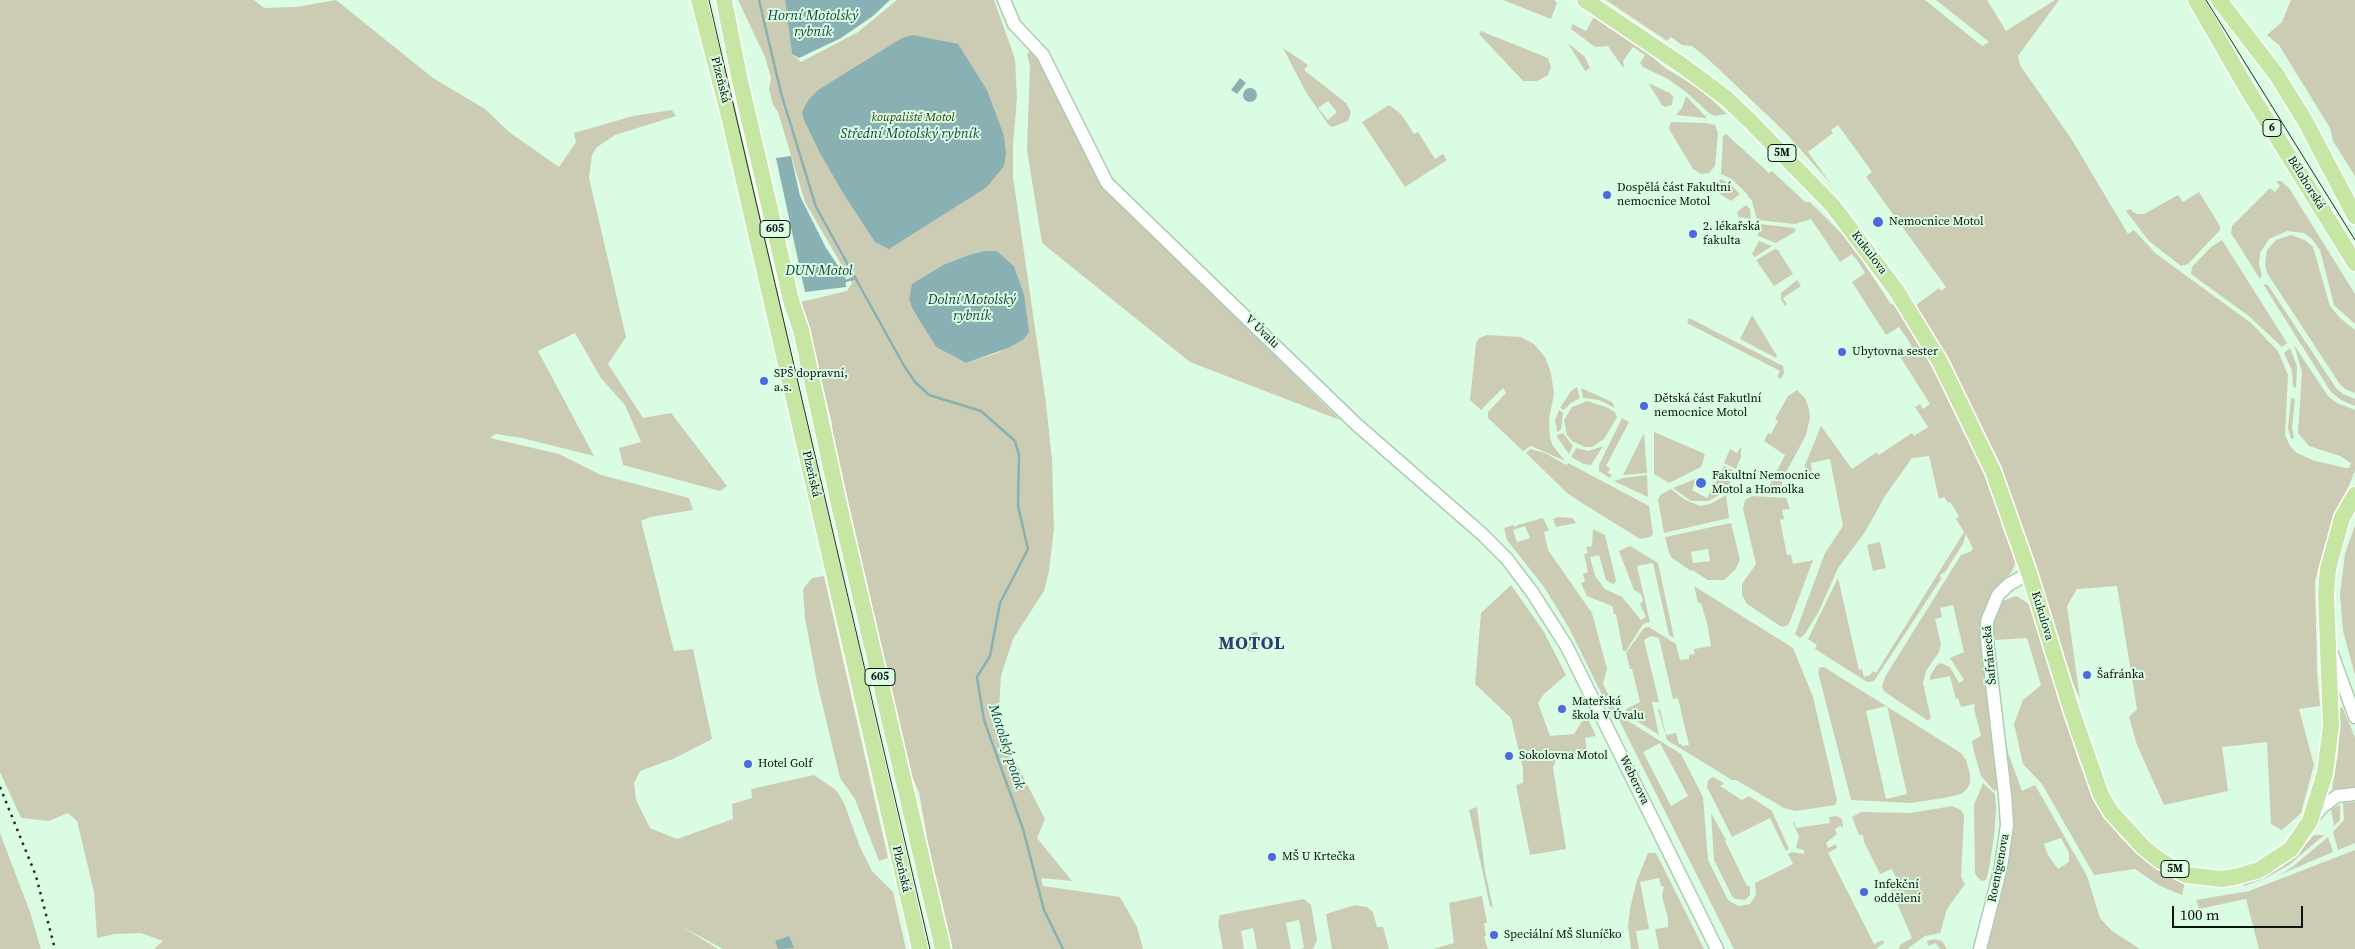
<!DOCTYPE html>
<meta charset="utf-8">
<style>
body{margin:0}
#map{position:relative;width:2355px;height:949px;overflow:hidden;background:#dafce3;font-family:"Source Serif 4",serif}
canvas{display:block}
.scale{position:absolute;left:2172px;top:906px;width:131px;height:22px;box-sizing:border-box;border:2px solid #09150d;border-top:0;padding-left:6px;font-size:15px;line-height:18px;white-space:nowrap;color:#09150d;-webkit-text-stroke:4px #dafce3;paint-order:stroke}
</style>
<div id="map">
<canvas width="2355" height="949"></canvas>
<div class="scale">100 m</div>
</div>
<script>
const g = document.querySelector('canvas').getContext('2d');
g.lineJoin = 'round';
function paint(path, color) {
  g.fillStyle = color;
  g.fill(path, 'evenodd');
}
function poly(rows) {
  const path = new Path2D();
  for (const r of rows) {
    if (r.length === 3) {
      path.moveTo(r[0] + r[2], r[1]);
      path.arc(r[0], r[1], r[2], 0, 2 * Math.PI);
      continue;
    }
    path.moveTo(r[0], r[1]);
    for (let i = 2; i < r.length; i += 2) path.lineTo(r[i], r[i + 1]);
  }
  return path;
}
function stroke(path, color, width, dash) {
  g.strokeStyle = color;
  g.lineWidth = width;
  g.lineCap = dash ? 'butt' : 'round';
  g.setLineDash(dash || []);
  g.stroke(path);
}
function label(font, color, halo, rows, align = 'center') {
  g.font = font + ' "Source Serif 4",serif';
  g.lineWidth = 4;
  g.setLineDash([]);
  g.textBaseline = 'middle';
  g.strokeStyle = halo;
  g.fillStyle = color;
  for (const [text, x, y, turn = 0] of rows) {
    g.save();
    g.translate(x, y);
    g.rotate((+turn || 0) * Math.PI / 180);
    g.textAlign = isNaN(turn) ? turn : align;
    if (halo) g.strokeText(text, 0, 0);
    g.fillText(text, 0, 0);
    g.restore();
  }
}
const green = poly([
 [0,0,254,0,264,8,296,7,336,0,433,78,485,109,509,132,559,167,576,142,574,133,633,116,672,110,676,116,615,135,597,147,592,155,589,178,626,337,608,364,643,418,671,413,727,486,720,491,623,465,619,448,641,442,625,405,601,378,575,333,538,351,594,456,522,438,496,434,490,438,559,454,601,475,689,498,693,510,650,517,641,521,674,651,693,649,712,739,673,759,640,771,634,783,636,800,650,828,677,839,733,819,732,804,752,798,751,789,814,775,836,790,844,803,860,847,872,871,893,892,906,949,723,949,681,926,718,949,154,949,163,941,141,933,115,934,97,938,94,892,77,821,68,813,49,821,21,818,0,772],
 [738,0,785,0,792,54,801,62,858,32,897,0,994,0,1015,59,1017,97,1013,146,1013,177,1046,403,1052,460,1054,529,1049,571,1044,591,1013,639,1001,676,999,710,1011,753,1045,819,1037,838,1072,881,1041,878,1043,886,1120,897,1137,927,1143,949,951,949,932,867,919,792,910,773,832,432,832,423,801,302,847,291,852,283,805,202,778,112,773,105,769,89,771,78,765,57],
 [997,251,1014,266,1024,294,1023,340,997,353,966,363,936,347,913,310,909,300,945,264,972,254],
 [1503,0,1554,0,1557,3,1551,19],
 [1606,0,1925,0,1982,46,1989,42,1936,0,1987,0,2006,31,2055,0,2059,0,2018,56,2020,65,2072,140,2128,234,2134,230,2155,253,2251,323,2278,351,2288,375,2285,435,2290,446,2297,453,2315,461,2346,468,2349,468,2351,463,2340,456,2309,446,2298,433,2302,372,2294,345,2328,396,2337,403,2355,410,2355,471,2331,528,2315,580,2317,671,2320,706,2299,709,2314,765,2301,813,2282,830,2271,824,2267,742,2222,747,2228,791,2164,805,2137,745,2129,717,2137,709,2117,586,2077,589,2067,606,2080,699,2068,672,1999,464,1948,358,1916,305,1939,288,1941,291,1946,287,1866,177,1872,172,1838,125,1831,130,1833,133,1808,152,1831,184,1785,132,1707,58,1692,46,1682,45,1671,37,1667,41],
 [2291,0,2355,0,2355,176,2333,141,2330,128,2279,45,2267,35,2282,22],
 [1595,15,1636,43,1665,68,1700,89,1727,114,1714,116,1709,113,1706,116,1705,123,1715,125,1718,133,1715,166,1709,173,1701,174,1693,169,1669,129,1671,122,1705,123,1705,118,1676,115,1682,108,1686,96,1705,116,1709,113,1686,92,1668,79,1643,67,1640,63,1645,55,1633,47,1623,61,1624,69,1608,46,1595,47,1571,29,1572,24,1586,31],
 [1481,31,1548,58,1551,67,1548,75,1537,81,1523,81,1479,34],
 [1568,43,1585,57,1590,68,1585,71],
 [1283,48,1308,65,1304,70,1346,103,1351,112,1348,121,1335,126,1331,127,1328,124,1307,94],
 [1328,101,1337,112,1328,120,1318,108],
 [1030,51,1034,52,1044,67,1106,189,1340,420,1190,362,1042,243,1027,150,1030,66,1027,54],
 [1648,83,1670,93,1673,97,1672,105,1665,107,1662,105],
 [1389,105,1401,114,1414,134,1418,132,1435,159,1443,154,1447,160,1405,187,1362,122],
 [1726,134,1769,173,1772,171,1805,202,1810,202,1850,242,1890,303,1898,307,1939,375,1979,458,2003,522,2001,524,2016,562,2011,573,1994,591,1981,622,1981,637,1997,789,1994,791,1981,776,1974,752,1972,741,1981,736,1974,709,1975,704,1961,707,1958,698,1956,699,1950,676,1930,680,1930,676,1937,665,1941,663,1950,667,1959,683,1964,680,1950,658,1964,652,1953,605,1940,608,1942,617,1935,619,1941,644,1939,652,1926,671,1923,683,1931,719,1927,720,1895,699,1884,691,1882,686,1885,677,1961,555,1970,552,1973,549,1966,534,1963,544,1945,572,1940,575,1941,579,1874,681,1867,682,1815,649,1817,645,1808,639,1838,578,1859,670,1862,669,1864,677,1870,675,1873,671,1876,673,1964,532,1956,519,1959,516,1950,502,1948,503,1944,497,1939,499,1929,456,1912,458,1885,496,1865,532,1838,568,1819,611,1805,634,1800,638,1795,634,1825,553,1843,526,1830,459,1811,463,1812,472,1806,473,1805,465,1821,426,1852,469,1877,452,1879,455,1912,433,1914,436,1928,427,1915,407,1920,404,1923,409,1930,404,1899,355,1912,347,1908,340,1899,327,1886,335,1852,282,1865,273,1857,260,1852,254,1840,262,1811,219,1795,224,1757,220,1752,201,1746,193,1732,179,1721,174,1723,136],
 [1720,179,1729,183,1740,194,1731,201,1720,194,1718,189],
 [2276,181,2281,181,2289,188,2355,294,2355,324,2334,305,2320,250,2311,238,2304,233,2287,231,2269,239,2260,253,2259,264,2262,275,2260,279,2231,233,2232,226,2270,188,2275,192,2280,186],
 [2199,192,2220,226,2220,230,2188,264,2181,266,2149,241,2126,211,2130,209,2136,214,2144,214,2178,195,2183,202],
 [1746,205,1750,209,1751,219,1739,217,1737,212],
 [1760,224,1794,228,1796,231,1776,243,1758,236],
 [2291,235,2305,240,2313,247,2330,306,2340,318,2355,330,2355,393,2345,389,2339,383,2267,273,2265,264,2267,250,2276,240],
 [2222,240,2287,343,2282,347,2250,317,2191,274,2192,267,2211,247],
 [1759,241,1772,246,1755,257,1752,254],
 [1775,249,1778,250,1793,274,1774,286,1756,260],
 [1797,280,1801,286,1783,298,1787,304,1785,306,1781,299,1781,293],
 [2263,284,2268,285,2336,388,2343,394,2355,399,2355,406,2341,400,2331,392],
 [1752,315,1777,356,1776,358,1740,339],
 [1689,318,1783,366,1784,373,1781,379,1777,377,1780,371,1687,323],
 [1487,335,1521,337,1534,344,1545,357,1551,373,1554,394,1549,419,1550,438,1553,446,1565,461,1531,446,1523,451,1488,418,1488,412,1506,393,1503,388,1481,410,1470,400,1476,344,1479,338],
 [2290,348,2297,366,2296,388,2293,387,2292,371,2284,353],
 [1577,387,1580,398,1571,403,1564,410,1560,408,1571,391],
 [1581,388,1612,402,1615,408,1599,400,1583,398],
 [1797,390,1805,398,1809,409,1810,418,1806,435,1782,480,1782,490,1767,491,1760,491,1760,487,1767,490,1785,455,1764,441,1768,433,1771,434,1778,421,1775,419,1788,396],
 [2291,398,2295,399,2292,427,2294,438,2291,439,2288,428],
 [1587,401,1606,407,1615,412,1617,417,1604,439,1592,447,1585,447,1572,441,1567,435,1564,420,1572,407],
 [1559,410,1563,413,1561,430,1557,432,1555,420],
 [1622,418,1629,422,1606,466,1610,468,1608,473,1612,475,1610,478,1599,471,1599,465],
 [1654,432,1703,453,1705,455,1701,467,1669,483,1654,474],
 [1563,433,1573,446,1569,454,1557,437,1557,435],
 [1644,433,1647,473,1623,475],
 [1603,446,1591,465,1584,464,1571,457,1576,448,1589,451],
 [1741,447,1741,457,1736,469,1724,463,1730,449,1737,453],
 [1530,449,1545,453,1566,465,1568,463,1649,506,1653,534,1650,537,1640,539,1582,503,1567,493,1526,453],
 [1724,466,1734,471,1727,491,1708,501,1691,501,1673,488,1697,478,1692,490,1707,498],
 [1647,475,1648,497,1614,481,1623,478],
 [1671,489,1685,500,1700,506,1710,504,1726,495,1729,518,1664,533,1658,500,1660,495],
 [1752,496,1786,498,1790,509,1782,510,1784,519,1780,520,1787,555,1791,555,1793,564,1813,560,1789,624,1786,626,1782,627,1747,604,1742,595,1742,584,1756,564,1743,509,1745,500],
 [1558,517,1572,518,1576,523,1556,527,1553,519],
 [1543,518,1549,530,1544,532,1548,550,1592,613,1607,669,1603,684,1615,709,1628,721,1681,754,1703,797,1708,860,1728,900,1738,906,1750,904,1756,895,1755,883,1793,864,1788,854,1792,852,1804,854,1804,850,1796,848,1799,836,1793,823,1794,821,1796,828,1830,823,1829,817,1837,816,1842,819,1843,826,1842,828,1841,826,1835,829,1837,834,1826,843,1828,848,1836,844,1837,848,1828,853,1874,944,1883,940,1884,943,1876,949,1734,949,1619,720,1615,721,1569,628,1544,587,1507,540,1504,528,1513,525,1515,527,1518,525],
 [1525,526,1530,538,1517,542,1513,530],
 [1660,743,1688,796,1671,806,1643,752],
 [1731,523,1740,560,1735,570,1724,580,1708,580,1692,570,1691,571,1672,558,1669,553,1665,537],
 [1708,549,1710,561,1693,563,1691,552],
 [2355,525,2355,675,2343,631,2340,594,2345,554],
 [1593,529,1605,535,1616,581,1613,584,1606,580,1599,555,1590,557,1595,576,1605,589,1622,597,1641,620,1646,617,1640,604,1643,600,1641,594,1634,590,1619,551,1630,546,1658,563,1674,638,1669,635,1653,563,1637,566,1650,622,1643,624,1626,651,1623,651,1616,614,1614,614,1612,606,1587,596,1581,583,1585,582,1583,574,1588,572,1584,554,1588,553,1586,547,1592,546],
 [1880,542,1886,568,1873,571,1867,545],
 [824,576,888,858,879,861,855,799,840,778,817,682,805,618,803,589,812,578],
 [1511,585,1544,632,1566,675,1544,694,1538,703,1550,736,1574,734,1586,715,1596,736,1585,738,1587,753,1557,757,1553,768,1566,849,1530,855,1516,785,1523,783,1523,768,1511,718,1475,684,1481,613],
 [1694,586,1793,648,1813,697,1837,800,1835,805,1796,811,1784,808,1736,780,1732,780,1667,740,1658,709,1660,709,1666,735,1676,733,1679,744,1681,744,1682,746,1689,745,1678,698,1673,699,1659,638,1651,636,1644,640,1659,702,1652,702,1659,735,1626,714,1626,709,1640,702,1632,669,1630,669,1626,653,1644,628,1649,627,1676,644,1680,660,1689,659,1689,655,1695,654,1694,649,1711,646,1708,627,1701,603,1698,603],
 [2016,596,2031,605,2079,762,2099,806,2120,837,2140,856,2161,872,2185,883,2182,895,2158,885,2135,869,2094,875,2042,784,2023,764,2014,724,2023,700,2041,685,2027,638,1995,640,1993,625,2003,601],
 [1253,632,1257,632,1259,636,1259,648,1254,652,1248,651,1244,644],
 [1824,667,1961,753,1966,760,1970,774,1970,783,1967,789,1961,794,1944,798,1910,803,1851,800,1818,672,1819,668],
 [1887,706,1907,794,1886,799,1866,711],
 [2342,707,2355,737,2355,787,2334,790,2332,788,2338,754,2340,708],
 [2006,747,2022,791,2035,785,2087,876,2100,918,2112,931,2140,949,1986,949,2007,863],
 [2061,838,2069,853,2069,862,2058,869,2048,855,2044,844],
 [1713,777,1724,783,1720,786,1742,800,1749,796,1772,811,1789,849,1786,851,1770,818,1732,837,1707,787,1708,780],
 [1983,783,1995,794,1996,809,1994,837,1989,869,1986,880,1981,881,1975,874,1974,805],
 [2355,802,2355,843,2338,850,2333,832,2344,820,2343,803],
 [2340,805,2340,820,2334,826,2331,809],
 [1952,806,1961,810,1964,816,1961,877,1965,884,1947,909,1940,933,1925,936,1907,949,1899,949,1900,945,1912,938,1891,889,1899,884,1892,869,1880,874,1864,842,1863,835,1859,835,1852,817,1861,812,1911,813],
 [1477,807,1485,871,1493,908,1490,906,1469,810],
 [1711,813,1726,840,1725,841,1747,886,1750,886,1750,895,1745,900,1735,899,1732,896,1714,860],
 [0,833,30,912,41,949,0,949],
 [2314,835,2324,835,2289,865,2266,878,2244,886,2243,884,2263,878,2280,868,2295,856],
 [2328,837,2333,852,2279,875,2291,868],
 [2355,850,2355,949,2259,949,2246,899,2199,909,2196,900,2249,891],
 [1648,853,1656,853,1704,949,1659,949,1655,929,1668,927,1668,918,1662,896,1664,886,1661,886,1659,878,1640,882,1649,929,1636,931,1639,949,1631,949,1628,926,1630,909,1637,880],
 [1482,896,1487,923,1484,923,1486,936,1484,937,1488,949,1433,949,1454,943,1449,903],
 [1304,899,1311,905,1317,940,1313,949,1301,949,1304,948,1299,920,1286,923,1291,949,1257,949,1253,928,1241,931,1244,949,1223,949,1218,923,1220,915],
 [1355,905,1367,907,1373,912,1377,927,1383,927,1389,949,1332,949,1326,914],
 [1934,939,1942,941,1947,949,1940,949,1936,943,1928,946,1927,941]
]);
const water = poly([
 [785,0,890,0,873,16,841,38,799,58,792,54],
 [913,35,958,44,987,90,1004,136,1006,153,1004,166,987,187,889,249,875,242,843,193,820,153,804,120,802,112,809,99,818,90,902,38],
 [1240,78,1246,83,1237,94,1231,90],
 [1250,95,7],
 [791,156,800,196,826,248,845,276,846,287,805,292,776,158],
 [986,251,997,251,1014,266,1024,294,1029,332,1023,340,1008,348,966,363,936,347,913,310,909,300,912,284,945,264,972,254],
 [789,936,794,948,778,949,775,941]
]);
const stream = poly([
 [759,0,781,93,816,207,903,364,915,382,929,395,981,411,1015,441,1019,455,1018,506,1028,549,1000,603,990,656,977,677,984,720,1023,829,1044,910,1063,949],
 [845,281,856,278]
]);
const minor = poly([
 [1004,0,1014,24,1043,55,1107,183,1356,424,1482,534,1507,559,1532,592,1567,647,1717,949],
 [2332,654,2355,717],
 [2312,819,2322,807,2337,796,2355,794],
 [1980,949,2001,867,2007,825,2005,795,1987,640,1987,621,1998,595,2008,585,2029,573]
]);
const major = poly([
 [699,0,729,116,920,949],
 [724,0,739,76,792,304,801,330,840,509,943,949],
 [1585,0,1683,66,1726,98,1750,121,1833,206,1896,290,1940,362,1993,471,2029,573,2072,712,2101,795,2111,812,2143,847,2159,860,2186,875,2222,879,2235,877,2259,870,2291,849,2310,821,2325,773,2331,726,2326,594,2328,569,2342,518,2355,495],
 [2196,0,2246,87,2355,263],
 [2219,0,2276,74,2304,119,2355,216]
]);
const tram = poly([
 [709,0,930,949],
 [2206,0,2355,240]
]);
const rail = poly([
 [0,787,36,876,55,949]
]);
const markers = [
 [1607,195,5,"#4d69dd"],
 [1878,222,6,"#4d69dd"],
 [1693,234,5,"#4d69dd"],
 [1842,352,5,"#4d69dd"],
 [764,381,5,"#4d69dd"],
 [1644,406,5,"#4d69dd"],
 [1701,483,6,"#4d69dd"],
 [2087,675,5,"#4d69dd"],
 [1562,709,5,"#4d69dd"],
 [1509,756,5,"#4d69dd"],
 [748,764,5,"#4d69dd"],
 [1272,857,5,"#4d69dd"],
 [1864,892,5,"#4d69dd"],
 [1494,935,5,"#4d69dd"]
];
const shields = [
 [2272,128,18],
 [1782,153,28],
 [775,229,30],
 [880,677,30],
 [2175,869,28]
];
const shieldNames = [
 ["6",2272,128],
 ["5M",1782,153],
 ["605",775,229],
 ["605",880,677],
 ["5M",2175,869]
];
const streetNames = [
 ["Plzeňská",720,80,76],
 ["Bělohorská",2306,183,58],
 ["Kukulova",1869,253,53],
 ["V Úvalu",1262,332,44],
 ["Plzeňská",811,474,77],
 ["Kukulova",2042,616,73],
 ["Šafránecká",1990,655,-95],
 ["Weberova",1634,780,64],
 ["Roentgenova",1999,868,-79],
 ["Plzeňská",901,869,77]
];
const parkNames = [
 ["koupaliště Motol",913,118]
];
const poiNames = [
 ["Dospělá část Fakultní",1617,188],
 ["nemocnice Motol",1617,202],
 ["Nemocnice Motol",1889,222],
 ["2. lékařská",1703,227],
 ["fakulta",1703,241],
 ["Ubytovna sester",1852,352],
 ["SPŠ dopravní,",774,374],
 ["a.s.",774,388],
 ["Dětská část Fakutlní",1654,399],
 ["nemocnice Motol",1654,413],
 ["Fakultní Nemocnice",1712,476],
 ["Motol a Homolka",1712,490],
 ["Šafránka",2097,675],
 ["Mateřská",1572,702],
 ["škola V Úvalu",1572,716],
 ["Sokolovna Motol",1519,756],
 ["Hotel Golf",758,764],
 ["MŠ U Krtečka",1282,857],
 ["Infekční",1874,885],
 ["oddělení",1874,899],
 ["Speciální MŠ Sluníčko",1504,935]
];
const waterNames = [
 ["Horní Motolský",813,16],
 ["rybník",813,32],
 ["Střední Motolský rybník",910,134],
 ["DUN Motol",819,271],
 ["Dolní Motolský",972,300],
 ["rybník",972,316],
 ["Motolský potok",1006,747,72]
];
const districtNames = [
 ["MOTOL",1252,644]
];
paint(green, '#ccccb5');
paint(water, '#89b0b2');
stroke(stream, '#89b0b2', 2.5);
stroke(minor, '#acccb4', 15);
stroke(major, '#fff', 19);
stroke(minor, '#fff', 12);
stroke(major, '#c6e6a3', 16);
stroke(tram, '#1f2e24', 1);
stroke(rail, '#1f2e24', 2.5, [2.5, 5]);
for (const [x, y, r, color] of markers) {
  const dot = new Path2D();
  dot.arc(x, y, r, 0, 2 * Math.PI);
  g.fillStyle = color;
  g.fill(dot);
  stroke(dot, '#dafce3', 2);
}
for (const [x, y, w] of shields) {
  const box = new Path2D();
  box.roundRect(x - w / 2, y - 8.5, w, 17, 4);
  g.fillStyle = '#dafce3';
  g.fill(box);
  stroke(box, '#09150d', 1);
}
label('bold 11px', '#09150d', null, shieldNames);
label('12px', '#09150d', '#dafce3', streetNames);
label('italic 12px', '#3b3900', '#dafce3', parkNames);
label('12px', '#09150d', '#dafce3', poiNames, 'left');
label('italic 14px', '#143b3d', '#dafce3', waterNames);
g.letterSpacing = '1px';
label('bold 18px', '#2c3c75', '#dafce3', districtNames);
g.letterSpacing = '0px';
</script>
